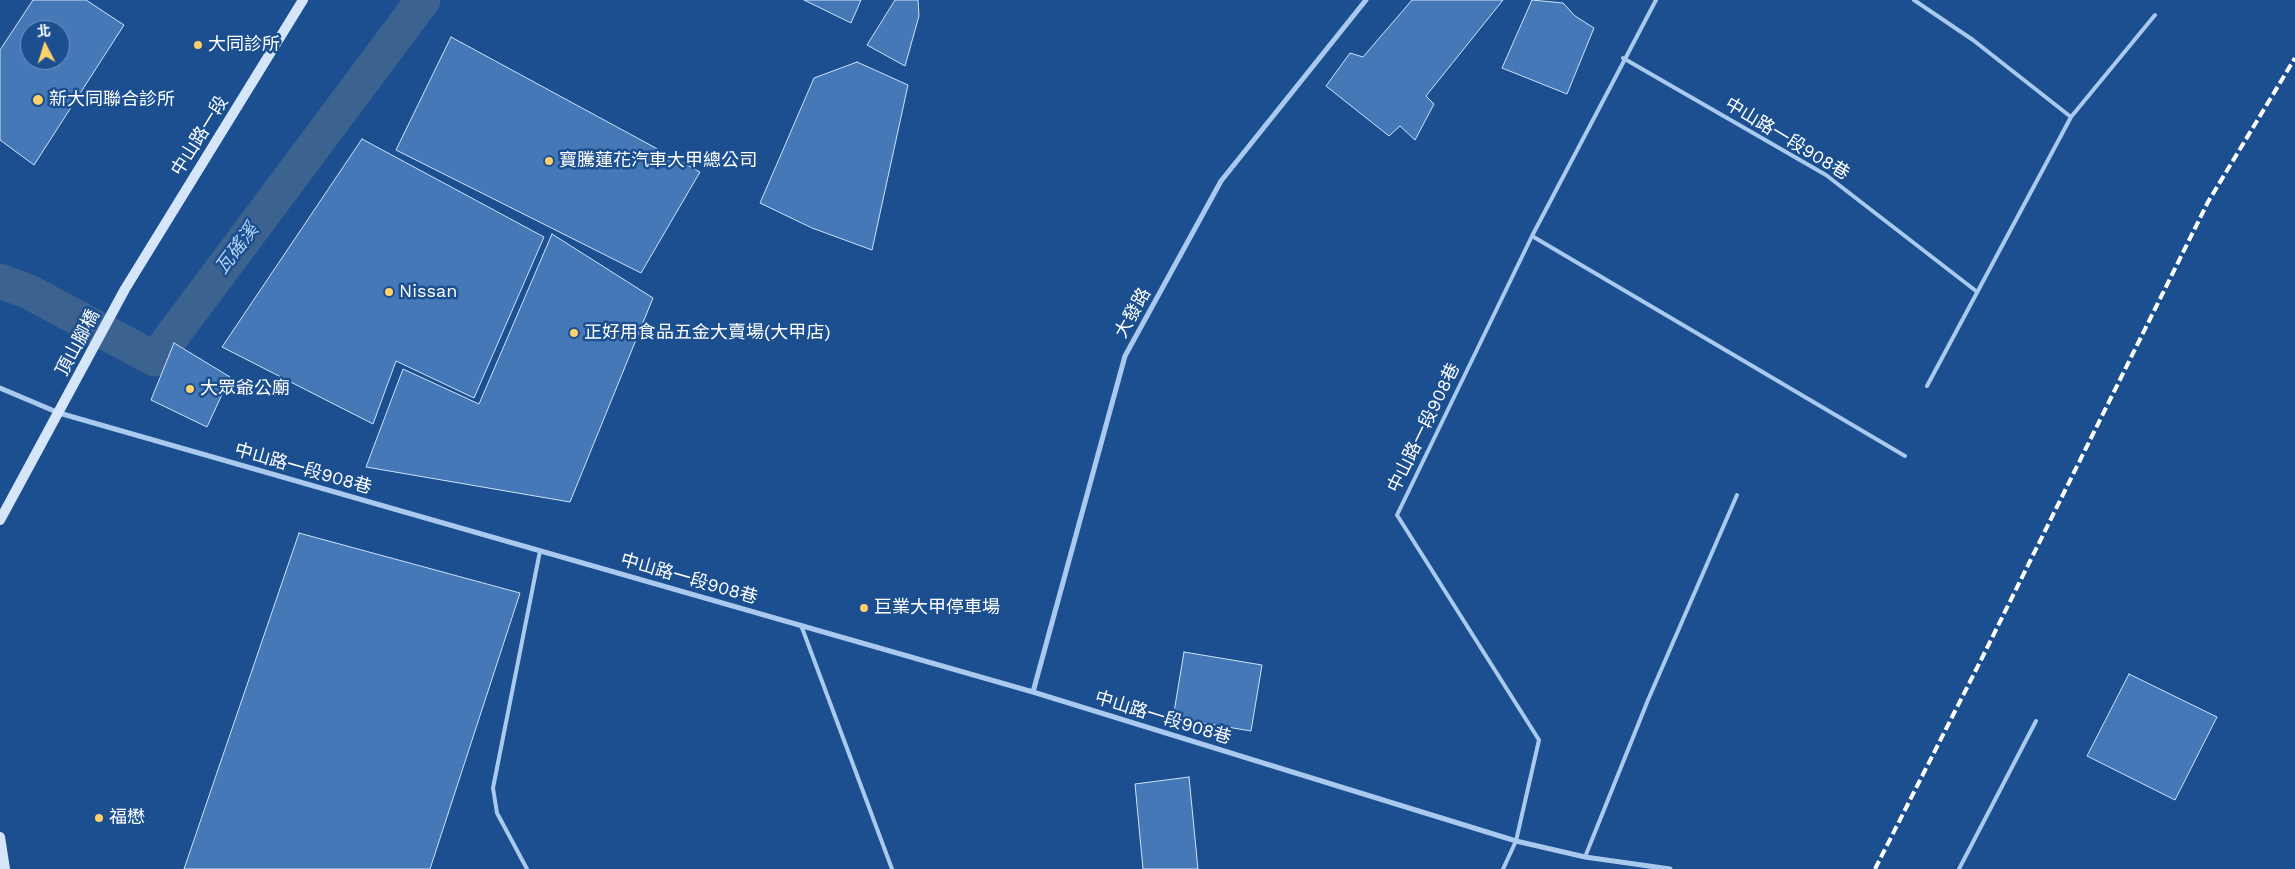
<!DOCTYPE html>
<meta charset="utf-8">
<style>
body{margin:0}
#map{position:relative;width:2295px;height:869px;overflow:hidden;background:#1b4f8f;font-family:"Work Sans","Noto Sans TC",sans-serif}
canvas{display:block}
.north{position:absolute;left:20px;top:20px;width:50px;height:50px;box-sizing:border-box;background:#1b4f8f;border:1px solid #7695bc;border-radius:50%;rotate:355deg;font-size:14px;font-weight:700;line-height:20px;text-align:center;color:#fff}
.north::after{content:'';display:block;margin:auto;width:18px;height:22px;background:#ffd166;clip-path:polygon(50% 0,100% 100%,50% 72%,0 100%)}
</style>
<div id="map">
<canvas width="2295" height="869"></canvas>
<div class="north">北</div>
</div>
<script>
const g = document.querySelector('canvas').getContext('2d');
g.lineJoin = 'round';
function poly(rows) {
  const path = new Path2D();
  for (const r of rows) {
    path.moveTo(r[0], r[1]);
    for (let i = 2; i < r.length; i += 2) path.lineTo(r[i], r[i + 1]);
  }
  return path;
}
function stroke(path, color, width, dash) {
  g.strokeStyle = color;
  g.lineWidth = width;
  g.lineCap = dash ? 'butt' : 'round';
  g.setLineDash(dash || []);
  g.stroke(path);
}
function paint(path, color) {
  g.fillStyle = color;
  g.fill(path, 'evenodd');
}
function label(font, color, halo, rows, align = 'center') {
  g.font = font + ' "Work Sans","Noto Sans TC",sans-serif';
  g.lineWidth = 5;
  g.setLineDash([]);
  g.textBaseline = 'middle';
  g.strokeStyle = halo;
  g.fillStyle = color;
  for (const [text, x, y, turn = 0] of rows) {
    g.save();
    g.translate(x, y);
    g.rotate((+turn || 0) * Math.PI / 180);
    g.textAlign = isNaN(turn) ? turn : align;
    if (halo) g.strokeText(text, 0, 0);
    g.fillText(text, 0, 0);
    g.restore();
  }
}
const canal = poly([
 [0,281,29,292,155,359,423,0]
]);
const building = poly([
 [33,0,86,0,124,25,34,165,0,140,0,50,33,0],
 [30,30,60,30,60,60,30,60,30,30],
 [804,0,861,0,851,23,804,0],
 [895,0,918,0,919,16,905,66,867,45,895,0],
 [1412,0,1503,0,1426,96,1434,104,1415,140,1400,126,1389,136,1326,86,1350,53,1363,57,1412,0],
 [1532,0,1563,3,1575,16,1594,28,1567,94,1502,68,1532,0],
 [451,37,700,172,641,273,396,150,451,37],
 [857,62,908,85,872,250,812,228,760,203,814,78,857,62],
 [362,139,544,237,474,398,396,361,373,424,222,347,362,139],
 [552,234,653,298,570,502,366,467,403,369,479,404,552,234],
 [174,343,230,377,207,427,151,400,174,343],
 [299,533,520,593,430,869,184,869,299,533],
 [1184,652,1262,665,1251,731,1173,718,1184,652],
 [2129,674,2217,717,2175,800,2087,756,2129,674],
 [1189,777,1198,869,1143,869,1135,784,1189,777]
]);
const lane = poly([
 [1914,0,1973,40,2071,117],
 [1623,58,1826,175,1976,291],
 [1532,236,1905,456],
 [1927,386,2071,117,2155,15],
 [801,625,892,869],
 [1585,857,1648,700,1737,495],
 [527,869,497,813,493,788,540,551],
 [1503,869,1516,841,1539,740,1397,515,1532,236,1656,0],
 [1959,869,2036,721]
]);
const street = poly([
 [0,388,59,413,1033,692,1516,841,1585,857,1670,869],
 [1033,692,1125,356,1221,181,1366,0]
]);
const secondary = poly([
 [0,520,125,289,303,0],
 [0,837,5,869]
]);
const rail = poly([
 [1875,869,1982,658,2208,202,2295,58]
]);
const markers = [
 [198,45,5,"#ffd166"],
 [38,100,6,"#ffd166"],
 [549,161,5,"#ffd166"],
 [389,292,5,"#ffd166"],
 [574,333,5,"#ffd166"],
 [190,389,5,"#ffd166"],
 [864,608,5,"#ffd166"],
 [99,818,5,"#ffd166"]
];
const poiNames = [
 ["大同診所",208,45],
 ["新大同聯合診所",49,100],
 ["寶騰蓮花汽車大甲總公司",559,161],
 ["Nissan",399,292],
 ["正好用食品五金大賣場(大甲店)",584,333],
 ["大眾爺公廟",200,389],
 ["巨業大甲停車場",874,608],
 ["福懋",109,818]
];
const streetNames = [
 ["中山路一段",200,136,-58],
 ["中山路一段908巷",1787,139,31],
 ["大發路",1133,313,-61],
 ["頂山腳橋",78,343,-62],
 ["中山路一段908巷",1424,428,-64],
 ["中山路一段908巷",303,469,16],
 ["中山路一段908巷",689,579,16],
 ["中山路一段908巷",1163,718,17]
];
const waterNames = [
 ["瓦磘溪",237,249,-53]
];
stroke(canal, '#3c6290', 35);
paint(building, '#4478b7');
stroke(building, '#cfe3fa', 1);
stroke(lane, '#a9c9ee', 4);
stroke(street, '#a9c9ee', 5);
stroke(secondary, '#d6e6fa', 10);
stroke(rail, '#fff', 4, [9, 4]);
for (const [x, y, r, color] of markers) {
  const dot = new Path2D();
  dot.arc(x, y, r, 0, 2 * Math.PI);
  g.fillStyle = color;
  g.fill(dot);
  stroke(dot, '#1b4f8f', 2);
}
label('18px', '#fff', '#1b4f8f', poiNames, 'left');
label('18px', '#fff', '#1b4f8f', streetNames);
label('italic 19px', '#b5d3f5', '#1b4f8f', waterNames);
</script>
